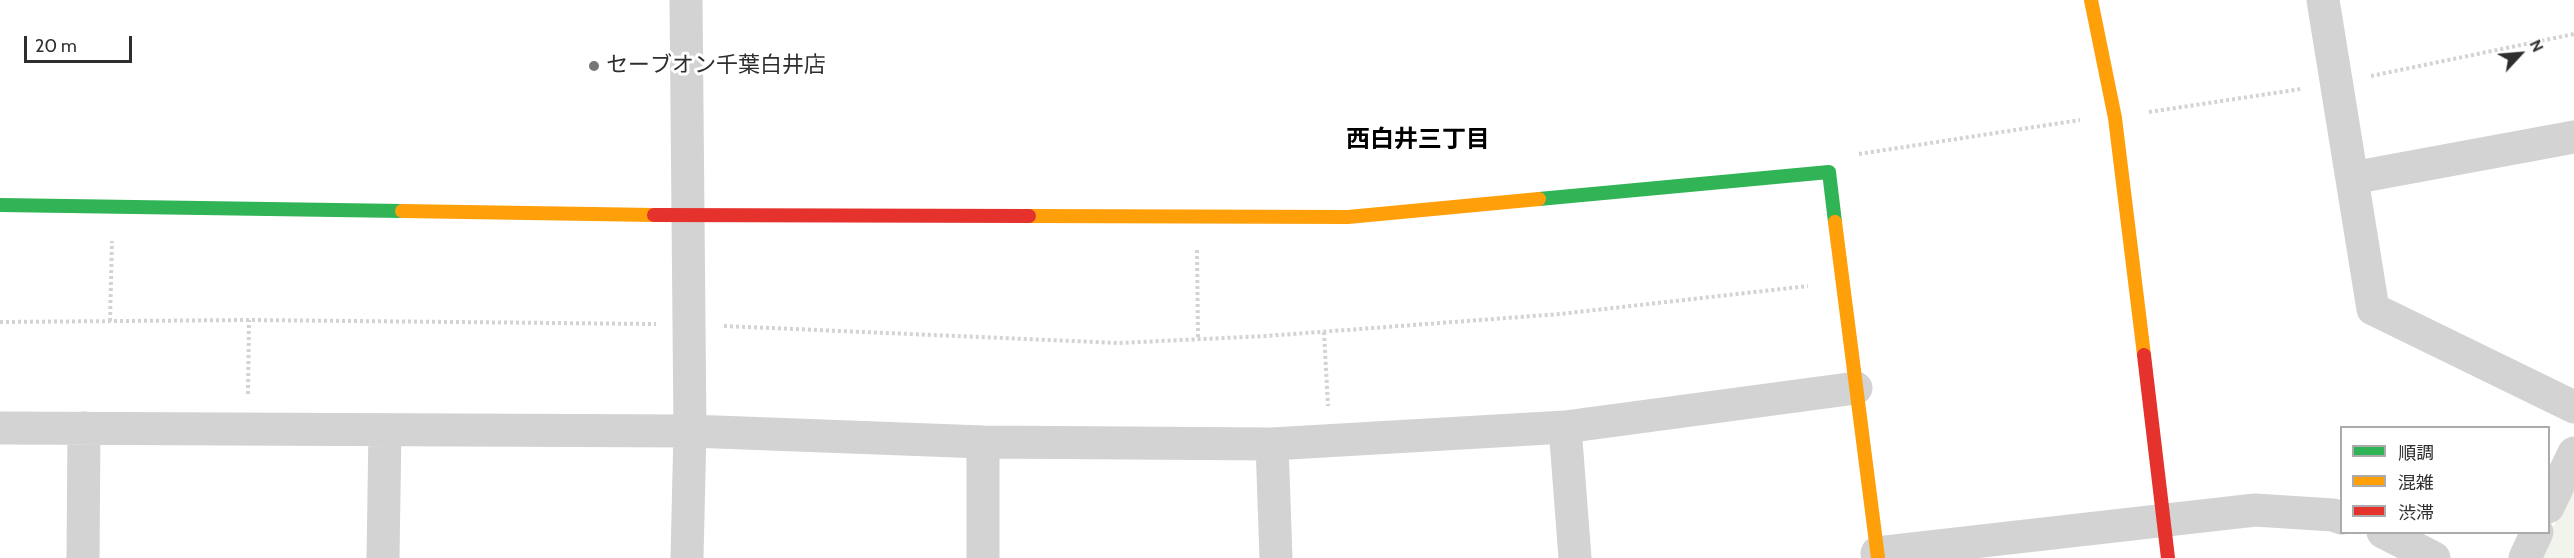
<!DOCTYPE html>
<meta charset="utf-8">
<style>
body{margin:0}
#map{position:relative;width:2574px;height:558px;overflow:hidden;background:#fff;font-family:Cabin,"Noto Sans JP",sans-serif}
canvas{display:block}
.legend{position:absolute;left:2340px;top:426px;width:210px;height:108px;box-sizing:border-box;background:#fff;border:2px solid #ababab;margin:0;padding:8px 10px;list-style:none;font-size:18px;color:#2e2e2e}
.legend li{display:flex;align-items:center;gap:12px;height:30px}
.legend b{width:30px;border:2px solid #ababab}
.north{position:absolute;left:2490px;top:24px;width:60px;height:60px;-webkit-text-stroke:4px #fff;paint-order:stroke;rotate:64deg;font-size:16px;font-weight:700;line-height:24px;text-align:center;color:#2e2e2e}
.north::after{content:'';display:block;margin:auto;width:21px;height:27px;background:#2e2e2e;clip-path:polygon(50% 0,100% 100%,50% 72%,0 100%)}
.scale{position:absolute;left:24px;top:36px;width:108px;height:27px;box-sizing:border-box;border:3px solid #2e2e2e;border-top:0;padding-left:8px;font-size:18px;line-height:21px;white-space:nowrap;color:#2e2e2e;-webkit-text-stroke:4px #fff;paint-order:stroke}
</style>
<div id="map">
<canvas width="2574" height="558"></canvas>
<ul class="legend">
<li><b style="height:8px;background:#30b455"></b>順調</li>
<li><b style="height:8px;background:#ff9f0a"></b>混雑</li>
<li><b style="height:8px;background:#e5322d"></b>渋滞</li>
</ul>
<div class="north">N</div>
<div class="scale">20 m</div>
</div>
<script>
const g = document.querySelector('canvas').getContext('2d');
g.lineJoin = 'round';
function paint(path, color) {
  g.fillStyle = color;
  g.fill(path, 'evenodd');
}
function poly(rows) {
  const path = new Path2D();
  for (const r of rows) {
    path.moveTo(r[0], r[1]);
    for (let i = 2; i < r.length; i += 2) path.lineTo(r[i], r[i + 1]);
  }
  return path;
}
function stroke(path, color, width, dash) {
  g.strokeStyle = color;
  g.lineWidth = width;
  g.lineCap = dash ? 'butt' : 'round';
  g.setLineDash(dash || []);
  g.stroke(path);
}
function label(font, color, halo, rows, align = 'center') {
  g.font = font + ' Cabin,"Noto Sans JP",sans-serif';
  g.lineWidth = 6;
  g.setLineDash([]);
  g.textBaseline = 'middle';
  g.strokeStyle = halo;
  g.fillStyle = color;
  for (const [text, x, y, turn = 0] of rows) {
    g.save();
    g.translate(x, y);
    g.rotate((+turn || 0) * Math.PI / 180);
    g.textAlign = isNaN(turn) ? turn : align;
    if (halo) g.strokeText(text, 0, 0);
    g.fillText(text, 0, 0);
    g.restore();
  }
}
const green = poly([
 [2574,479,2574,558,2540,558]
]);
const path = poly([
 [2371,76,2574,34],
 [2149,112,2301,89],
 [1859,154,2080,120],
 [1197,250,1198,339],
 [110,321,112,241],
 [0,322,249,320,656,324],
 [724,326,1119,343,1266,336,1560,314,1808,286],
 [1324,332,1328,406],
 [248,394,249,320]
]);
const street = poly([
 [686,0,690,431,687,558],
 [2323,0,2373,309,2574,407],
 [2352,178,2574,137],
 [1565,427,1575,558],
 [0,428,690,431,983,442,1272,444,1565,427,1856,388],
 [1272,444,1276,558],
 [2548,507,2574,453],
 [2383,532,2434,558],
 [1877,553,2255,510,2333,515,2342,518],
 [83,558,84,428],
 [383,558,385,430],
 [983,558,983,442],
 [2525,558,2537,532]
]);
const fast = poly([
 [1539,199,1829,172,1835,222],
 [0,205,402,211]
]);
const slow = poly([
 [2091,0,2115,118,2144,355],
 [402,211,654,215],
 [1029,216,1348,217,1539,199],
 [1835,222,1878,558]
]);
const jam = poly([
 [654,215,1029,216],
 [2144,355,2168,558]
]);
const markers = [
 [594,66,6,"#777"]
];
const poiNames = [
 ["セーブオン千葉白井店",606,66]
];
const neighbourhoodNames = [
 ["西白井三丁目",1418,140]
];
paint(green, '#f1f4ec');
stroke(path, '#d3d3d3', 4, [3, 3]);
stroke(street, '#d3d3d3', 33);
stroke(fast, '#30b455', 14);
stroke(slow, '#ff9f0a', 14);
stroke(jam, '#e5322d', 14);
for (const [x, y, r, color] of markers) {
  const dot = new Path2D();
  dot.arc(x, y, r, 0, 2 * Math.PI);
  g.fillStyle = color;
  g.fill(dot);
  stroke(dot, '#fff', 2);
}
label('22px', '#2e2e2e', '#fff', poiNames, 'left');
label('bold 24px', '#000', '#fff', neighbourhoodNames);
</script>
